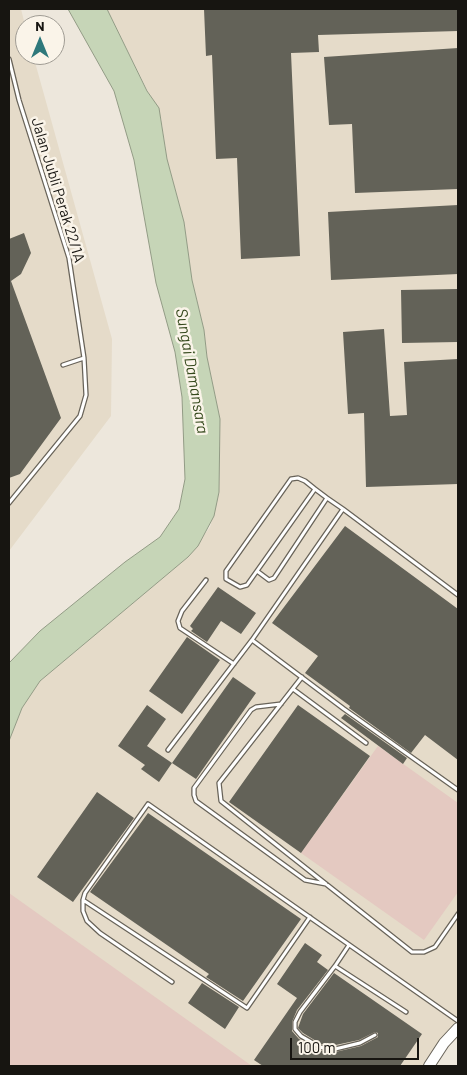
<!DOCTYPE html>
<style>
body{margin:0}
#map{position:relative;width:467px;height:1075px;overflow:hidden;background:#ede7dc;font-family:Barlow,sans-serif}
canvas{display:block}
.frame{position:absolute;inset:0;border:10px solid #171511;pointer-events:none}
.north{position:absolute;left:15px;top:15px;width:50px;height:50px;box-sizing:border-box;background:#faf4e9;border:1px solid #9f9b93;border-radius:50%;rotate:0deg;font-size:14px;font-weight:700;line-height:20px;text-align:center;color:#171511}
.north::after{content:'';display:block;margin:auto;width:18px;height:22px;background:#2e787b;clip-path:polygon(50% 0,100% 100%,50% 72%,0 100%)}
.scale{position:absolute;left:290px;top:1038px;width:129px;height:22px;box-sizing:border-box;border:2px solid #171511;border-top:0;padding-left:6px;font-size:15px;line-height:18px;white-space:nowrap;color:#171511;-webkit-text-stroke:4px #faf4e9;paint-order:stroke}
</style>
<div id="map">
<canvas width="467" height="1075"></canvas>
<div class="frame"></div>
<div class="north">N</div>
<div class="scale">100 m</div>
</div>
<script>
const g = document.querySelector('canvas').getContext('2d');
g.lineJoin = 'round';
function paint(path, color) {
  g.fillStyle = color;
  g.fill(path, 'evenodd');
}
function poly(rows) {
  const path = new Path2D();
  for (const r of rows) {
    path.moveTo(r[0], r[1]);
    for (let i = 2; i < r.length; i += 2) path.lineTo(r[i], r[i + 1]);
  }
  return path;
}
function stroke(path, color, width, dash) {
  g.strokeStyle = color;
  g.lineWidth = width;
  g.lineCap = dash ? 'butt' : 'round';
  g.setLineDash(dash || []);
  g.stroke(path);
}
function label(font, color, halo, rows, align = 'center') {
  g.font = font + ' Barlow,sans-serif';
  g.lineWidth = 5;
  g.setLineDash([]);
  g.textBaseline = 'middle';
  g.strokeStyle = halo;
  g.fillStyle = color;
  for (const [text, x, y, turn = 0] of rows) {
    g.save();
    g.translate(x, y);
    g.rotate((+turn || 0) * Math.PI / 180);
    g.textAlign = isNaN(turn) ? turn : align;
    if (halo) g.strokeText(text, 0, 0);
    g.fillText(text, 0, 0);
    g.restore();
  }
}
const built = poly([
 [9,9,21,9,25,25,25,55,33,55,112,339,111,416,9,551],
 [107,9,458,9,458,1021,425,1066,9,1066,9,741,22,708,40,681,188,557,210,527,219,492,220,419,207,357,204,330,192,280,184,222,167,159,161,118]
]);
const green = poly([
 [378,746,458,803,458,892,424,940,301,853],
 [9,893,252,1066,9,1066]
]);
const water = poly([
 [68,9,107,9,147,91,159,108,167,159,184,222,192,280,204,330,207,357,220,419,219,492,214,516,198,546,188,557,40,681,22,708,9,741,9,663,40,631,125,562,160,537,179,509,185,479,182,397,175,352,156,283,134,160,114,91,68,9]
]);
const building = poly([
 [204,9,458,9,458,31,318,35,319,52,291,53,300,256,241,259,237,158,216,159,212,55,206,56],
 [458,48,458,189,355,193,352,124,329,125,324,57],
 [458,205,458,274,331,280,328,212],
 [24,233,31,253,21,274,11,281,61,418,20,474,9,478,9,239],
 [458,289,458,342,402,343,401,290],
 [384,329,390,416,407,415,404,362,458,359,458,484,366,487,364,413,348,414,343,332],
 [345,526,458,609,458,760,425,735,411,753,349,708,350,706,305,673,318,656,272,623],
 [218,587,256,613,241,634,221,621,207,642,191,631,193,629,190,626],
 [187,637,220,660,182,714,149,691],
 [233,677,256,693,196,779,172,763],
 [147,705,166,719,147,746,172,763,159,782,141,769,145,765,118,746],
 [298,705,370,756,301,853,229,802],
 [345,714,407,758,403,764,341,718],
 [97,792,134,818,73,902,37,877],
 [148,813,301,919,243,1001,206,977,209,974,90,892],
 [305,943,322,955,317,962,328,970,297,1010,292,1022,292,1031,299,1039,318,1050,331,1053,361,1046,378,1037,378,1033,375,1032,359,1040,331,1046,321,1044,303,1033,298,1028,303,1014,334,973,422,1034,400,1066,263,1066,254,1060,297,998,277,984],
 [202,983,239,1007,225,1029,188,1003]
]);
const service = poly([
 [9,59,19,100,69,258,84,358,86,395,80,416,9,503],
 [63,365,84,358],
 [315,489,247,585,240,587,226,579,226,571,291,479,298,478,305,481,315,489,327,498,343,509,458,595],
 [343,509,252,640,344,709,458,790],
 [257,571,269,580,274,578,327,498],
 [206,580,182,611,178,621,180,628,234,664],
 [302,677,219,783,221,801,412,952,424,952,435,947,458,914],
 [293,689,366,743],
 [281,704,256,707,251,710,194,788,194,795,196,801,305,880,326,884],
 [168,750,252,640],
 [83,900,247,1008,310,917],
 [349,945,335,966,406,1012],
 [335,966,300,1012,295,1022,295,1029,301,1036,320,1047,331,1050,360,1043,375,1035],
 [172,982,100,933,87,921,83,911,83,900,85,893,148,804,458,1021]
]);
const secondary = poly([
 [429,1066,444,1043,458,1028]
]);
const streetNames = [
 ["Jalan Jubli Perak 22/1A",58,190,73]
];
const waterNames = [
 ["Sungai Damansara",192,371,80]
];
paint(built, '#e5dbc9');
paint(green, '#e4c9c1');
paint(water, '#c6d5b7');
stroke(water, '#929b85', 1);
paint(building, '#636258');
stroke(service, '#686359', 5.5);
stroke(secondary, '#686359', 12);
stroke(service, '#fff', 3);
stroke(secondary, '#fff', 10);
label('15px', '#171511', '#faf4e9', streetNames);
label('italic 16px', '#34481b', '#faf4e9', waterNames);
</script>
